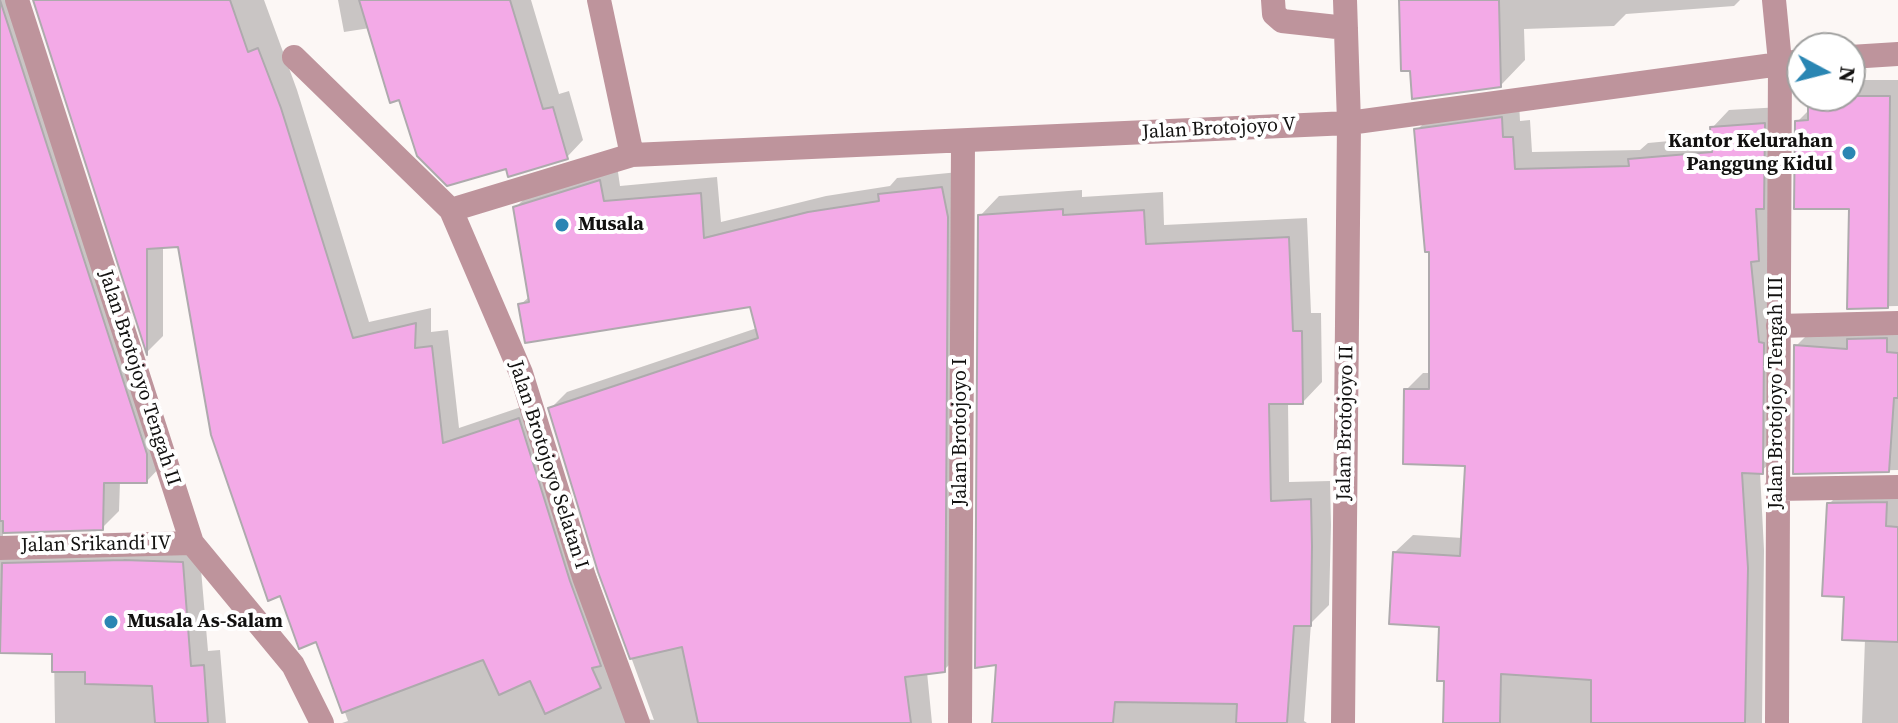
<!DOCTYPE html>
<style>
body{margin:0}
#map{position:relative;width:1898px;height:723px;overflow:hidden;background:#fcf7f5;font-family:"Source Serif 4",serif}
canvas{display:block}
.north{position:absolute;left:1786px;top:32px;width:80px;height:80px;box-sizing:border-box;background:#fff;border:2px solid #a0a09f;border-radius:50%;rotate:97deg;font-size:22px;font-weight:700;line-height:32px;text-align:center;color:#121110}
.north::after{content:'';display:block;margin:auto;width:28px;height:36px;background:#2a86b3;clip-path:polygon(50% 0,100% 100%,50% 72%,0 100%)}
</style>
<div id="map">
<canvas width="1898" height="723"></canvas>
<div class="north">N</div>
</div>
<script>
const g = document.querySelector('canvas').getContext('2d');
g.lineJoin = 'round';
function paint(path, color) {
  g.fillStyle = color;
  g.fill(path, 'evenodd');
}
function poly(rows) {
  const path = new Path2D();
  for (const r of rows) {
    path.moveTo(r[0], r[1]);
    for (let i = 2; i < r.length; i += 2) path.lineTo(r[i], r[i + 1]);
  }
  return path;
}
function stroke(path, color, width, dash) {
  g.strokeStyle = color;
  g.lineWidth = width;
  g.lineCap = dash ? 'butt' : 'round';
  g.setLineDash(dash || []);
  g.stroke(path);
}
function label(font, color, halo, rows, align = 'center') {
  g.font = font + ' "Source Serif 4",serif';
  g.lineWidth = 8;
  g.setLineDash([]);
  g.textBaseline = 'middle';
  g.strokeStyle = halo;
  g.fillStyle = color;
  for (const [text, x, y, turn = 0] of rows) {
    g.save();
    g.translate(x, y);
    g.rotate((+turn || 0) * Math.PI / 180);
    g.textAlign = isNaN(turn) ? turn : align;
    if (halo) g.strokeText(text, 0, 0);
    g.fillText(text, 0, 0);
    g.restore();
  }
}
const shadow = poly([
 [0,0,23,0,163,464,147,481,120,481,119,511,102,528,3,531,3,538,199,546,208,651,220,650,226,723,55,723,54,652,0,644],
 [35,0,264,0,297,90,369,322,431,308,431,332,448,330,459,428,536,402,646,719,654,720,600,572,550,409,567,392,757,328,751,305,520,305,530,296,515,208,532,191,617,165,620,186,717,177,721,222,826,196,890,186,897,178,959,172,961,653,944,670,927,672,932,723,342,723,348,721,180,244,163,246,163,336,148,351],
 [338,0,531,0,559,94,569,91,583,140,567,157,508,166,400,97,370,28,344,32],
 [1401,0,1740,0,1734,6,1626,14,1614,26,1524,29,1525,60,1501,85],
 [1850,80,1898,80,1898,306,1849,307,1851,207,1797,122,1810,109,1810,96,1850,96],
 [1519,101,1520,121,1530,120,1532,152,1640,150,1648,143,1713,137,1712,128,1729,110,1781,107,1780,454,1760,472,1764,550,1762,723,1445,723,1441,625,1395,552,1413,535,1463,538,1467,464,1406,390,1423,373,1431,373,1431,250,1417,130,1434,113],
 [1082,190,1082,197,1163,192,1164,225,1307,218,1311,313,1321,313,1322,382,1303,402,1288,402,1289,482,1330,481,1331,525,1329,605,1311,623,1304,721,1307,723,994,723,999,662,980,216,999,196],
 [1898,321,1898,470,1795,472,1796,346,1813,329],
 [1898,486,1898,723,1862,723,1865,639,1846,595,1829,504,1846,487]
]);
const building = poly([
 [0,0,147,454,147,483,104,483,103,530,3,533,3,521,0,521,0,0],
 [33,0,230,0,248,52,258,48,281,108,353,338,416,323,415,348,432,346,443,443,519,418,570,581,601,666,592,668,601,688,545,714,530,681,499,695,483,660,342,713,316,642,299,649,280,596,268,601,211,435,178,247,147,249,147,355,33,0],
 [359,0,510,0,543,109,553,107,568,159,508,177,506,169,447,186,417,156,399,100,390,103,359,0],
 [1399,0,1499,0,1501,87,1412,99,1410,71,1401,71,1399,0],
 [1808,96,1890,96,1888,308,1847,309,1849,209,1794,209,1795,121,1808,120,1808,96],
 [1502,117,1503,137,1513,137,1515,169,1629,166,1628,159,1712,152,1710,127,1765,123,1764,209,1756,209,1759,261,1751,262,1759,342,1764,343,1763,474,1742,473,1748,568,1745,723,1591,723,1591,680,1501,674,1500,723,1443,723,1444,681,1437,681,1439,627,1389,624,1393,552,1460,556,1465,466,1403,464,1404,389,1429,389,1429,252,1425,252,1414,129,1502,117],
 [600,180,604,201,701,193,704,238,808,212,879,201,878,194,942,187,948,217,945,672,905,677,911,723,698,723,682,647,630,659,598,572,548,408,758,338,750,307,525,343,518,304,529,302,513,207,600,180],
 [1063,209,1063,215,1144,210,1146,244,1289,237,1293,331,1302,331,1303,404,1269,404,1271,501,1311,499,1312,546,1311,626,1294,626,1287,723,1236,723,1237,704,1115,702,1113,723,992,723,996,665,975,668,978,215,1063,209],
 [1887,338,1887,352,1898,353,1898,398,1894,398,1889,472,1793,474,1794,345,1847,349,1847,339,1887,338],
 [1887,502,1886,526,1898,527,1898,642,1842,640,1844,597,1822,596,1827,503,1887,502],
 [124,560,183,562,191,666,204,665,208,723,155,723,152,686,85,684,85,672,52,672,52,654,0,653,2,563,124,560]
]);
const minor = poly([
 [17,0,192,543,293,665,322,723],
 [599,0,632,155],
 [1273,0,1274,14,1282,21,1346,28],
 [1774,0,1780,62,1777,723],
 [294,57,451,210,521,373,584,577,638,723],
 [1850,57,1898,54],
 [451,210,632,155,1349,123,1802,61],
 [1778,326,1898,323],
 [1776,489,1898,487],
 [0,548,192,543],
 [960,723,963,141],
 [1343,723,1349,123,1345,0]
]);
const markers = [
 [1849,153,8,"#2a86b3"],
 [562,225,8,"#2a86b3"],
 [111,622,8,"#2a86b3"]
];
const streetNames = [
 ["Jalan Brotojoyo V",1219,129,-3],
 ["Jalan Brotojoyo Tengah II",139,378,72],
 ["Jalan Brotojoyo Tengah III",1777,393,-90],
 ["Jalan Brotojoyo II",1346,423,-89],
 ["Jalan Brotojoyo I",961,432,-90],
 ["Jalan Brotojoyo Selatan I",548,465,72],
 ["Jalan Srikandi IV",96,545,-1]
];
const poiNames = [
 ["Kantor Kelurahan",1833,142,"right"],
 ["Panggung Kidul",1833,165,"right"],
 ["Musala",578,225],
 ["Musala As-Salam",127,622]
];
paint(shadow, '#0003');
paint(building, '#f3aae7');
stroke(building, '#aeaaad', 2);
stroke(minor, '#be949c', 24);
for (const [x, y, r, color] of markers) {
  const dot = new Path2D();
  dot.arc(x, y, r, 0, 2 * Math.PI);
  g.fillStyle = color;
  g.fill(dot);
  stroke(dot, '#fff', 3);
}
label('20px', '#121110', '#fff', streetNames);
label('bold 20px', '#121110', '#fff', poiNames, 'left');
</script>
